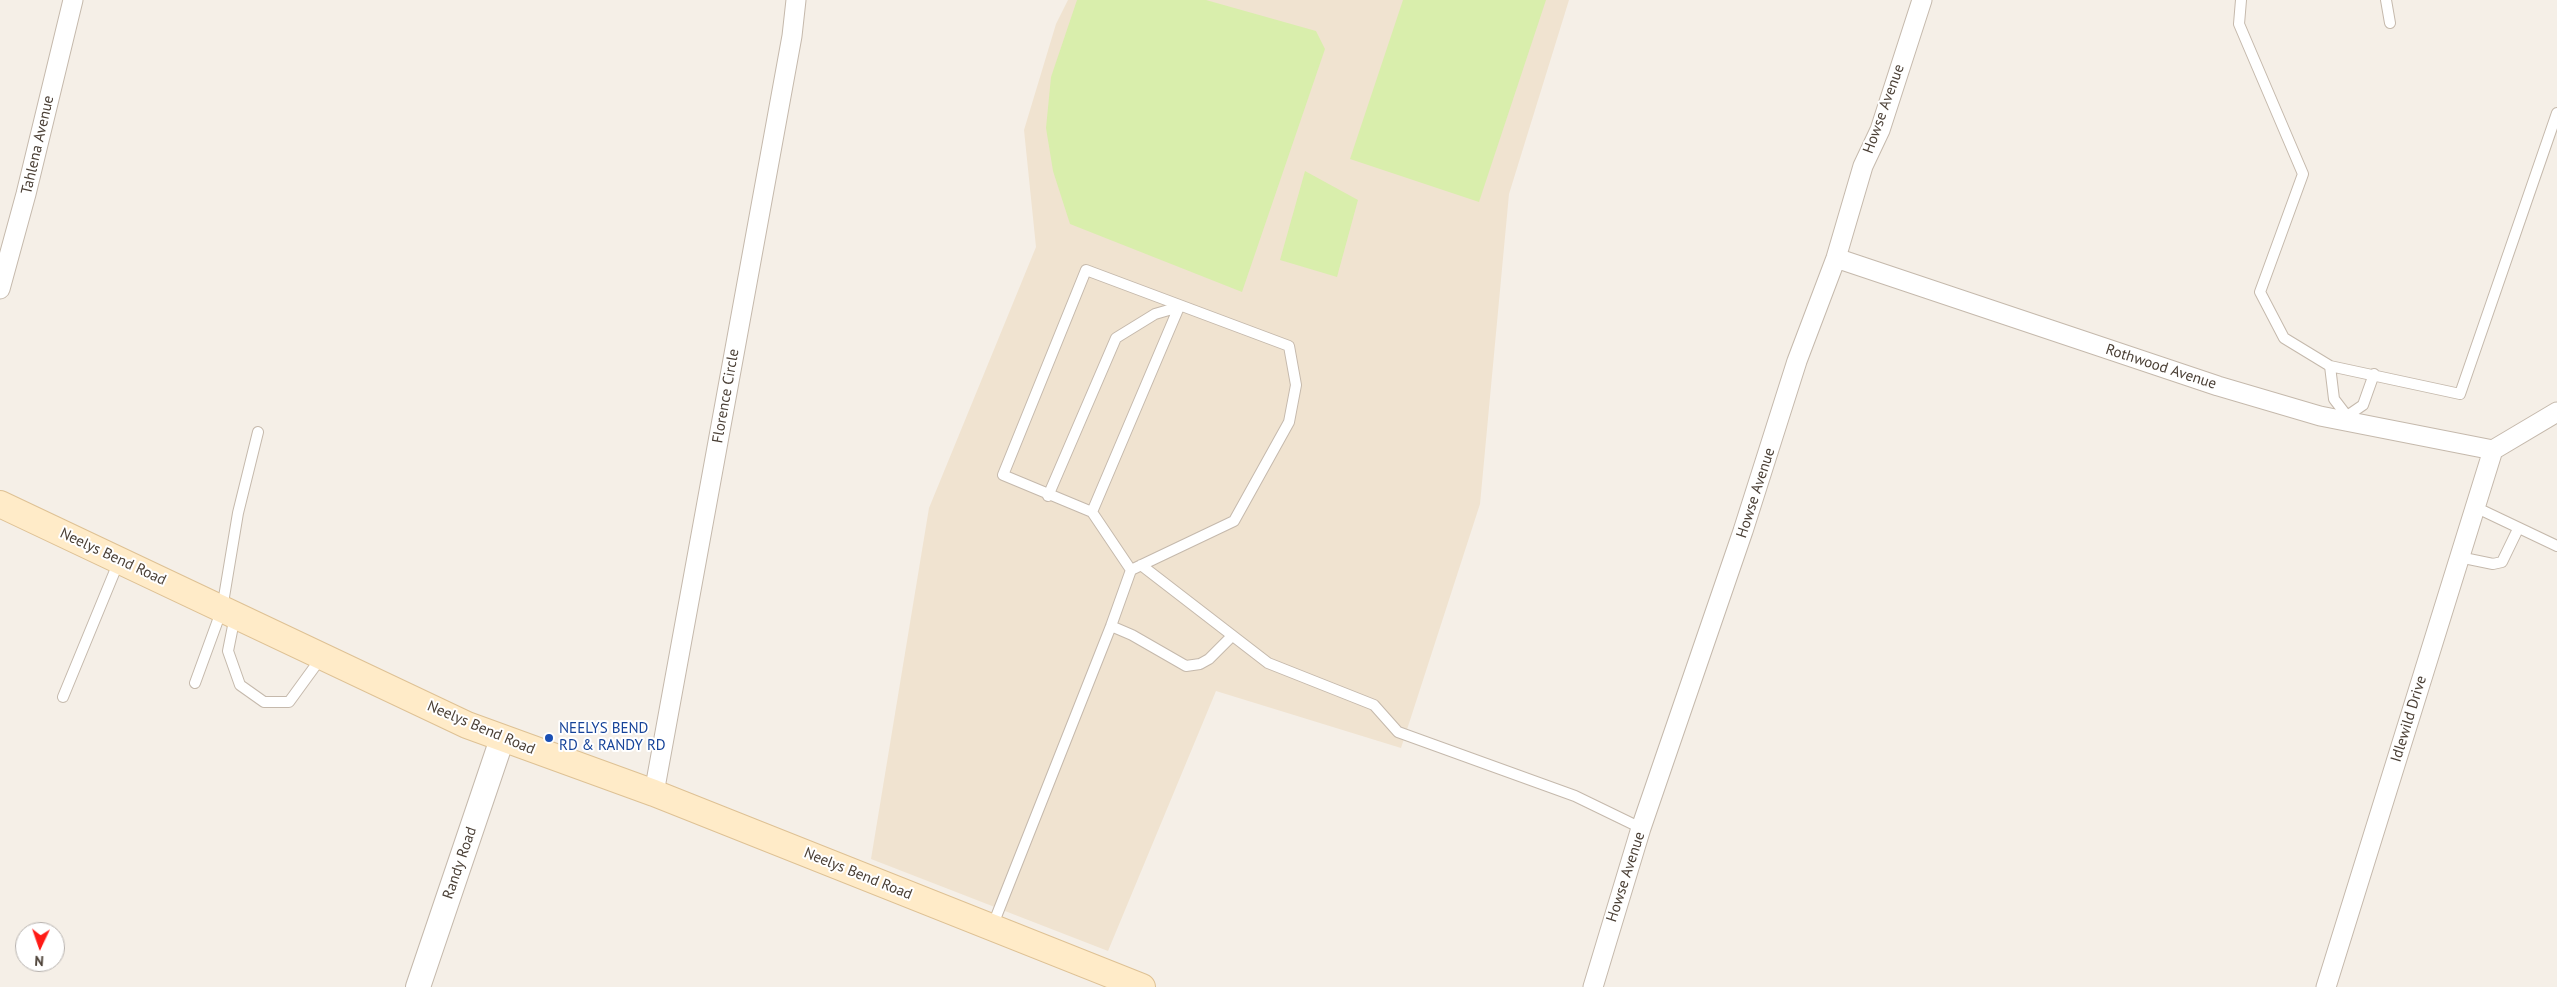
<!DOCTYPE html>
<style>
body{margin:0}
#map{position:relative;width:2557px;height:987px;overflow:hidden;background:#f5efe7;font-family:"PT Sans",sans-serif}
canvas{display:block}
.north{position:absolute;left:15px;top:922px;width:50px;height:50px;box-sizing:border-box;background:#fff;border:1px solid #b7b2ae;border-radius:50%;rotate:183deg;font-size:14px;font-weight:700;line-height:20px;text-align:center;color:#4a3f35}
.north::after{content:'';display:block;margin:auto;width:18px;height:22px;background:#ff1a15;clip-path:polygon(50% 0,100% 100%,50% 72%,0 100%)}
</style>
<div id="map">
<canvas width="2557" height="987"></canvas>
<div class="north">N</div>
</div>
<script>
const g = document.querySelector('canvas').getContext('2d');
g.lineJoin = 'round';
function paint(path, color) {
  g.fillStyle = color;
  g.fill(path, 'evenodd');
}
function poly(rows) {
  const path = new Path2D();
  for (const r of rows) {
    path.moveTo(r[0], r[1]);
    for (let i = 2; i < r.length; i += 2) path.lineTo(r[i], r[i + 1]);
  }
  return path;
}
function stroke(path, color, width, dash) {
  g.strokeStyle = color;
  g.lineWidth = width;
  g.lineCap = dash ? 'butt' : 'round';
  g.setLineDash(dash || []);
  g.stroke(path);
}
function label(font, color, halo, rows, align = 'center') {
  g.font = font + ' "PT Sans",sans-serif';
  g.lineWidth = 4;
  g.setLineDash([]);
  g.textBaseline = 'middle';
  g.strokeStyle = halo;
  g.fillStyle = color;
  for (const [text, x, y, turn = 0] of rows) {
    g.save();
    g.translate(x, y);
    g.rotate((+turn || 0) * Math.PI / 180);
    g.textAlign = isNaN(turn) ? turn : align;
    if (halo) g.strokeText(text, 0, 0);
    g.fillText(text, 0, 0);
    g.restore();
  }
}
const education = poly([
 [1068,0,1569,0,1509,194,1480,504,1401,748,1216,691,1108,951,871,859,929,508,1036,247,1024,130,1056,24]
]);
const green = poly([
 [1077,0,1206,0,1316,31,1325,49,1242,292,1070,224,1053,171,1046,128,1051,77],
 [1403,0,1546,0,1479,202,1350,159],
 [1305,171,1358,200,1337,277,1280,260]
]);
const service = poly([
 [2241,0,2239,24,2303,174,2260,292,2284,338,2330,366,2460,394,2557,113],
 [2386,0,2390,23],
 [2330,366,2334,399,2347,416,2348,423],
 [2347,416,2363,405,2374,374],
 [1048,496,1116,338,1155,314,1179,307],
 [2475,507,2557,546],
 [1092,512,1179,307],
 [2459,557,2493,564,2502,562,2518,529],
 [1141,565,1268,663,1374,705,1398,732,1575,796,1641,828],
 [235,616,228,651,240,685,264,702,289,702,321,658],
 [1111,626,1132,635,1186,666,1200,664,1209,659,1232,636],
 [195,683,222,609,238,513,258,432],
 [63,697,119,561],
 [992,927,1111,626,1131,570,1092,512,1003,475,1086,270,1289,346,1296,385,1289,422,1234,521,1131,570]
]);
const minor = poly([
 [1836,258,2218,386,2320,416,2493,450],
 [0,289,26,194,73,0],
 [2493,450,2557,412],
 [654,793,792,36,796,0],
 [1593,987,1641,828,1743,531,1797,361,1836,258,1863,166,1880,130,1922,0],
 [2326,987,2493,450]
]);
const tertiary = poly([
 [418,987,502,739]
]);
const secondary = poly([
 [0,504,467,725,654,793,1142,987]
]);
const markers = [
 [549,738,5,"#1a4fb4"]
];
const streetNames = [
 ["Howse Avenue",1884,109,-70],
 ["Tahlena Avenue",38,145,-77],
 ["Rothwood Avenue",2161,367,18],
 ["Florence Circle",726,396,-80],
 ["Howse Avenue",1756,493,-72],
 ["Neelys Bend Road",113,557,25],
 ["Idlewild Drive",2409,719,-73],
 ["Neelys Bend Road",481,728,23],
 ["Randy Road",460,863,-71],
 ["Neelys Bend Road",858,874,22],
 ["Howse Avenue",1626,877,-72]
];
const transitNames = [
 ["NEELYS BEND",559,729],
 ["RD & RANDY RD",559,746]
];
paint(education, '#f0e3d0');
paint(green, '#d9eeac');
stroke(service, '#c5b9ac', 12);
stroke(minor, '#c5b9ac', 21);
stroke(tertiary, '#c5b9ac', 26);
stroke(secondary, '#dec194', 28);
stroke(service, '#fff', 10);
stroke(minor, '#fff', 19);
stroke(tertiary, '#fff', 24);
stroke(secondary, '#ffebc8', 26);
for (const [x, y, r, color] of markers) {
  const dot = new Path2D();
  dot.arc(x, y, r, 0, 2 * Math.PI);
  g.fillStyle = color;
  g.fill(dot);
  stroke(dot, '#fff', 2);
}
label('15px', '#4a3f35', '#fff', streetNames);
label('15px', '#164399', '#fff', transitNames, 'left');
</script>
